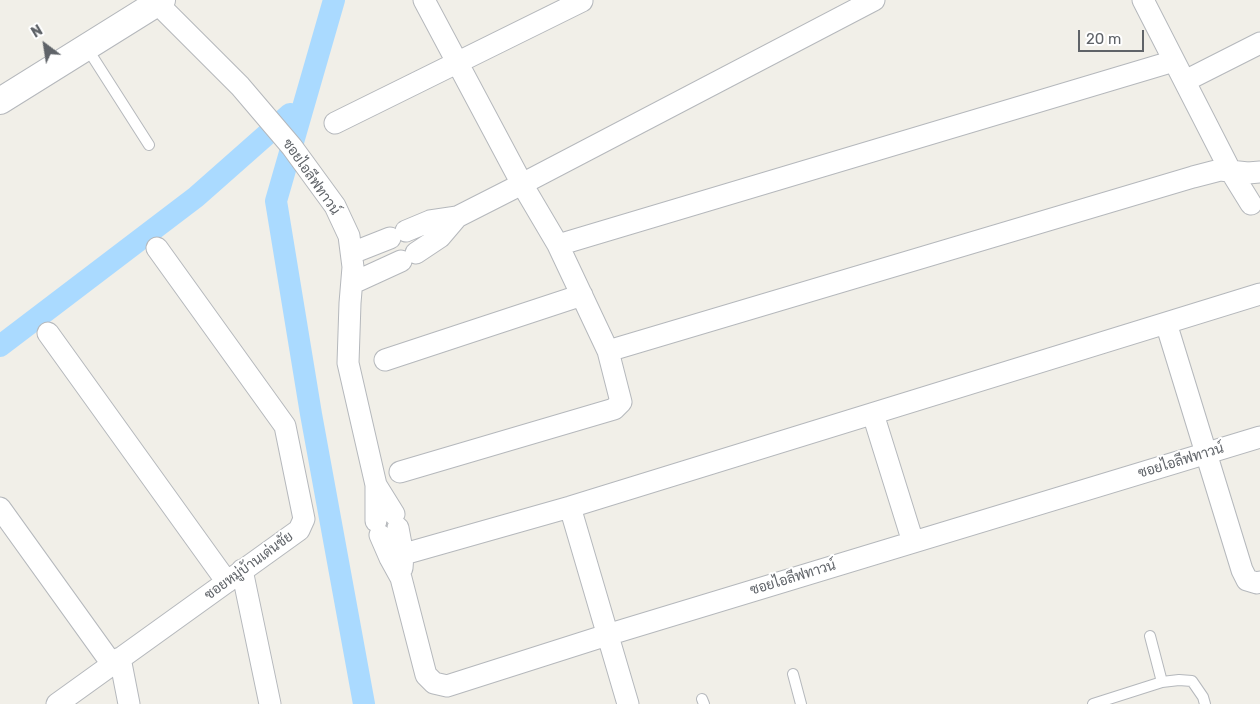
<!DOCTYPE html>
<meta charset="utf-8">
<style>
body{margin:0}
#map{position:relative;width:1260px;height:704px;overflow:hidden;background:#f1efe8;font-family:Rubik,sans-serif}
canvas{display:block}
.north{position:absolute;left:20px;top:20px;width:50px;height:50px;-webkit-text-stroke:4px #fff;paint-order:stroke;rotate:329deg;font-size:14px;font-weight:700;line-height:20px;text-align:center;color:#5f6368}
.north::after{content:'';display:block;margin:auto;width:18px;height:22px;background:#5f6368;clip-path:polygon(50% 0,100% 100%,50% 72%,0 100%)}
.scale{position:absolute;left:1078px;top:30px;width:66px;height:22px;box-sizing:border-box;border:2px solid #5f6368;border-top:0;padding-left:6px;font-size:15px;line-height:18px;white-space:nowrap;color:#5f6368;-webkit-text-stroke:4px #fff;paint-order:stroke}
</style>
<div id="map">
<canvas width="1260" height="704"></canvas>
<div class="north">N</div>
<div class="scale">20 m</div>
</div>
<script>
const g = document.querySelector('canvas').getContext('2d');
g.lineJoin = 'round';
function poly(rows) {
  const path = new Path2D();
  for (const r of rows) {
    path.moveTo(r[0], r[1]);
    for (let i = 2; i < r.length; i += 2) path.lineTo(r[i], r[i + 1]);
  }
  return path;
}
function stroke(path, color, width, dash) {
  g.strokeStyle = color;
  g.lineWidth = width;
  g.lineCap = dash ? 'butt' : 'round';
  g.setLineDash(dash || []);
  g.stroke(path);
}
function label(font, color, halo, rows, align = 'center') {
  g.font = font + ' Rubik,Sarabun,sans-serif';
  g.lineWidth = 4;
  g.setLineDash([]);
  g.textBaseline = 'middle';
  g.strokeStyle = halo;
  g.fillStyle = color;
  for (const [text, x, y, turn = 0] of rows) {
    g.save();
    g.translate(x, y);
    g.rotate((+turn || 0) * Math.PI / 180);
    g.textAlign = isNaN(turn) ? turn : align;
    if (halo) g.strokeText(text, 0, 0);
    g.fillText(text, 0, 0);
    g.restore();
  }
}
const canal = poly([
 [334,0,276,201,311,414,364,704],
 [0,346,196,197,290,114]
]);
const service = poly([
 [87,48,149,145],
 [1150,636,1162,682],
 [793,674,801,704],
 [702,699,704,704],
 [1093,704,1162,682,1179,680,1192,681,1203,697,1205,704]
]);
const minor = poly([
 [1143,0,1230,170,1251,204],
 [157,3,240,86,292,147,335,206,349,236,353,267,350,303,348,363,376,485,376,521],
 [1185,81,1260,43],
 [335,123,582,1],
 [406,231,430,221,457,217,522,184,874,0],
 [558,245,1174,61],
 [352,253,390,238],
 [416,253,440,237,457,217],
 [353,283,401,261],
 [1166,323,1242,570,1247,580,1257,583,1260,582],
 [48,333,227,582],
 [608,351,1193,177,1220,170,1248,173,1260,172],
 [385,360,582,295],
 [873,414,913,542],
 [400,472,614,409,621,402,608,351,558,245,522,184,424,0],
 [376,485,394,514],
 [570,507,628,704],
 [0,508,112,664],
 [398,528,403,555,402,568],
 [380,535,390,558,401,578,426,675,434,683,447,686,607,635,1260,437],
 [390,558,570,507,1260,294],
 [242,570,270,704],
 [120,658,129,704],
 [57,704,299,530,304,519,285,426,157,248]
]);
const tertiary = poly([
 [0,101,162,0]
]);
const streetNames = [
 ["ซอยไอลีฟทาวน์",311,177,55],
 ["ซอยไอลีฟทาวน์",1181,461,-17],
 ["ซอยหมู่บ้านเด่นชัย",249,566,-36],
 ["ซอยไอลีฟทาวน์",793,578,-17]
];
stroke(canal, '#aadaff', 22);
stroke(service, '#b5b8bc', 12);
stroke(minor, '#b5b8bc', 23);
stroke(tertiary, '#b5b8bc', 28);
stroke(service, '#fff', 10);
stroke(minor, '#fff', 21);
stroke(tertiary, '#fff', 26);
label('14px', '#5f6368', '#fff', streetNames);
</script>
